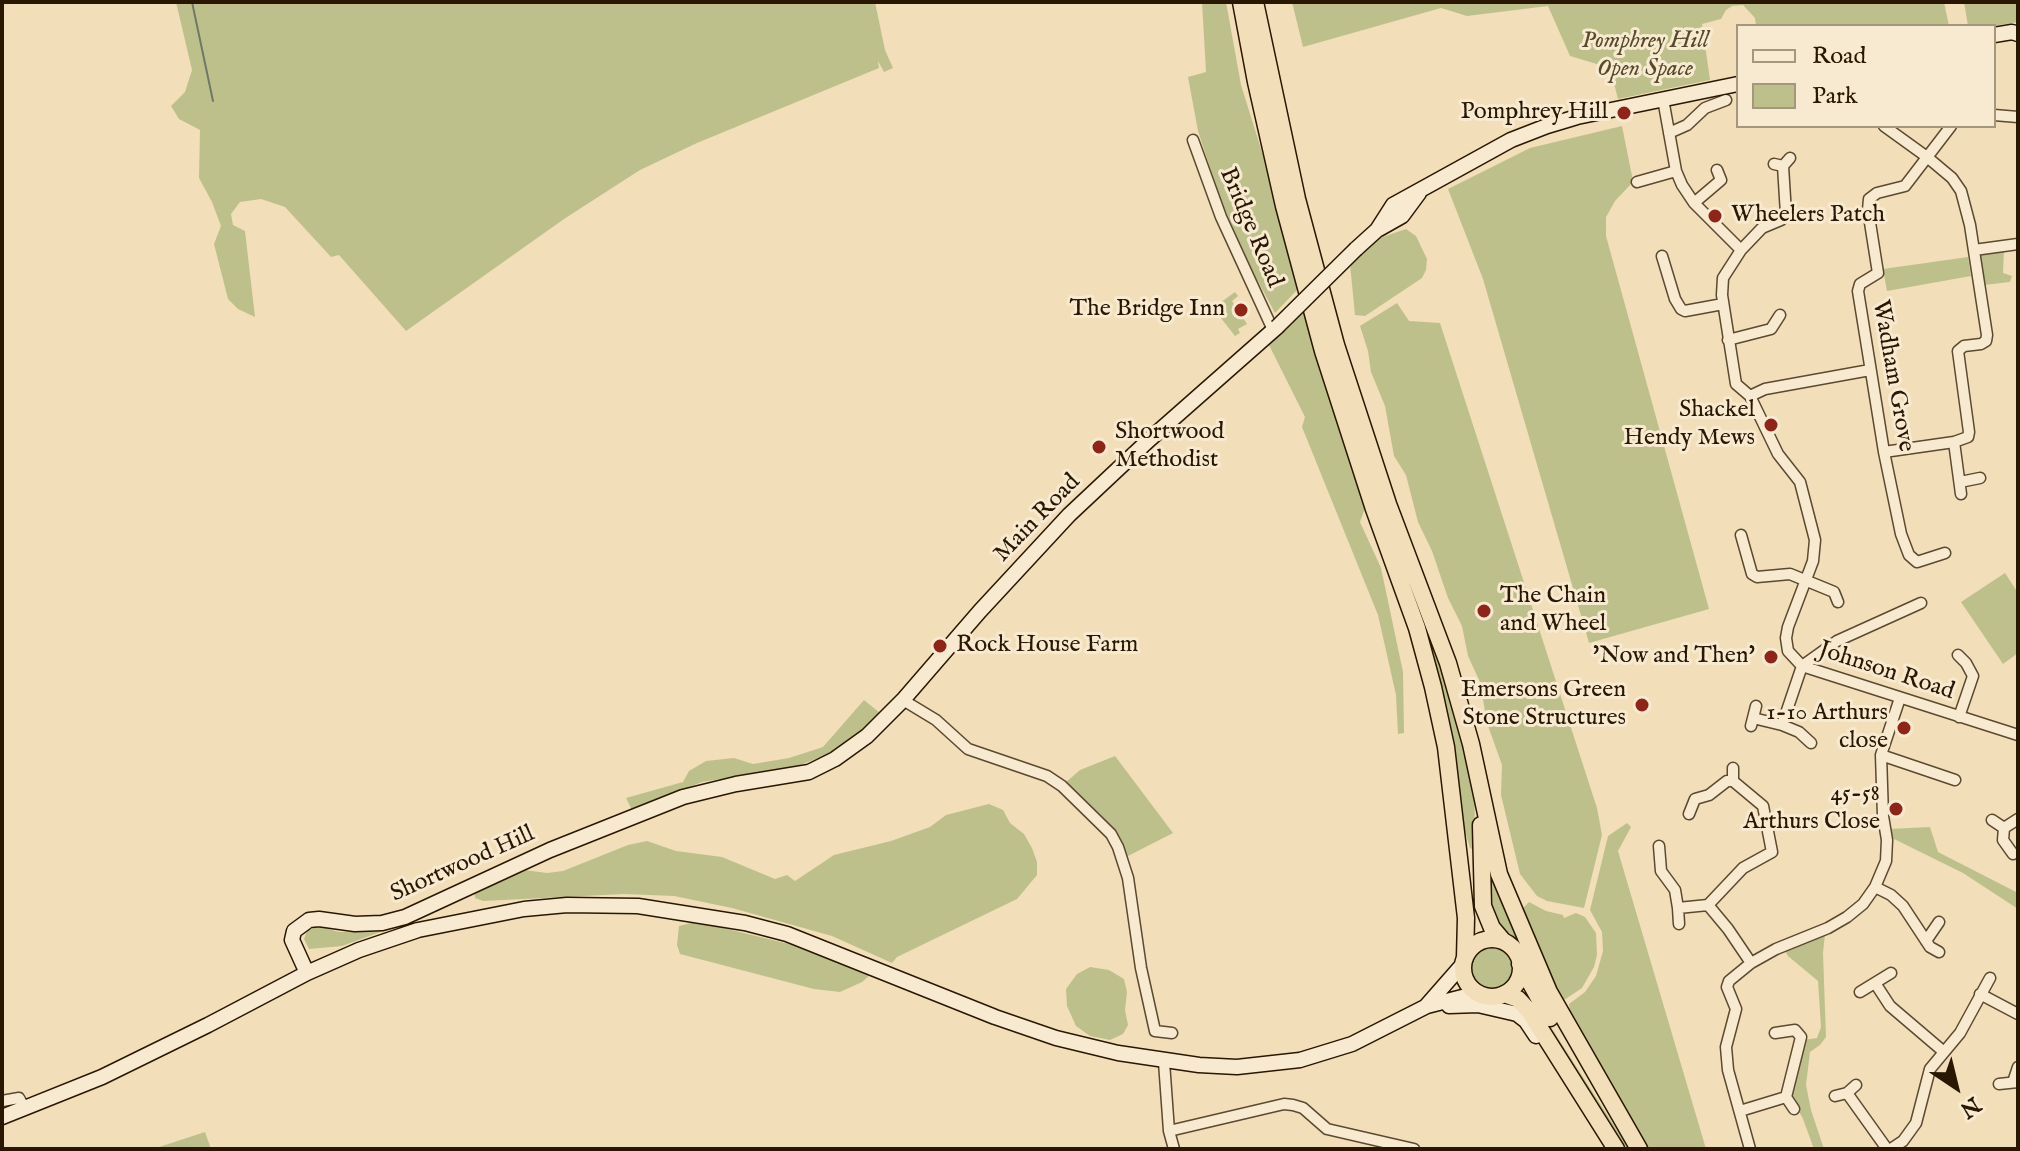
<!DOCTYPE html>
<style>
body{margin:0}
#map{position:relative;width:2020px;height:1151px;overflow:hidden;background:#f2deb8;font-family:"IM FELL English",serif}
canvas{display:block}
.frame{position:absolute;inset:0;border:4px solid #291702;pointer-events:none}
.legend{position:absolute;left:1736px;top:24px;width:260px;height:104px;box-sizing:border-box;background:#f7ead1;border:2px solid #a5967e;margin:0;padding:10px 14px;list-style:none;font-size:24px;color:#291702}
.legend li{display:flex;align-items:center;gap:16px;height:40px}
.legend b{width:40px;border:2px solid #a5967e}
.north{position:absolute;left:1916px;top:1047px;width:80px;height:80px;-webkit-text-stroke:6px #f7ead1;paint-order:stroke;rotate:145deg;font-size:22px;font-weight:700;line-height:32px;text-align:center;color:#291702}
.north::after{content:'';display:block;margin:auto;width:28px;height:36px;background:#291702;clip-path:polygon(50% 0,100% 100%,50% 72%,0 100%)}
</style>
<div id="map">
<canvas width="2020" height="1151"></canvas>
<div class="frame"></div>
<ul class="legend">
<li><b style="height:10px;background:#f7ead1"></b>Road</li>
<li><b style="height:22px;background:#bec08c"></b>Park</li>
</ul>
<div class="north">N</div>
</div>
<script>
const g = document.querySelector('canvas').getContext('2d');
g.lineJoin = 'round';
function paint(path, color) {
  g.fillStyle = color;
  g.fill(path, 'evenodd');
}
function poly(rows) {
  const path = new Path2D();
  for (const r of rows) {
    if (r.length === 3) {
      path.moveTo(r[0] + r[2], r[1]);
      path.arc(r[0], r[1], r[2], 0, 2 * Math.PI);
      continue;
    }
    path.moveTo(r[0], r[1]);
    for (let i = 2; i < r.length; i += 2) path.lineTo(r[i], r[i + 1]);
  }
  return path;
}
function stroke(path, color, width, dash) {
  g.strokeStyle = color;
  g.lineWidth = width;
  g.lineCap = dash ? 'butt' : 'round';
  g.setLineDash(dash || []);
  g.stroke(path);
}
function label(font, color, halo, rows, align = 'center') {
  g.font = font + ' "IM FELL English",serif';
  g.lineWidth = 6;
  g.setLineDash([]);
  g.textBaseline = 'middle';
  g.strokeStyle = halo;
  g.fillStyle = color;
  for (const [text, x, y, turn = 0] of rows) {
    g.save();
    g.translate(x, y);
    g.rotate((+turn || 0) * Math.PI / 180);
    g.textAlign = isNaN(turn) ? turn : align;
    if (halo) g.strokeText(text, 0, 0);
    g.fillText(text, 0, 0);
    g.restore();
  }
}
const green = poly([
 [176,2,875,2,885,50,893,68,884,72,878,61,879,68,697,143,640,170,564,219,406,331,339,255,331,257,285,207,261,199,240,202,231,214,233,225,245,231,255,317,238,309,228,299,214,244,221,226,212,202,199,178,200,130,179,119,171,106,185,92,192,70],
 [1202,2,1226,2,1241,85,1267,168,1297,290,1275,313,1254,274,1220,199,1198,131,1188,77,1206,72],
 [1292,2,1944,2,1949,26,1756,26,1755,18,1743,5,1732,6,1726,10,1721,19,1702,24,1710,80,1618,99,1610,68,1570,56,1548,6,1467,16,1441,8,1303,47],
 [1964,2,2018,2,2018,22,1994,26,1968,26],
 [1270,110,1453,701,1475,792,1474,850,1470,848,1461,817,1418,615],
 [1622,126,1632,176,1631,184,1615,201,1606,217,1606,236,1709,609,1589,643,1483,279,1448,189,1530,148],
 [1406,229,1416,236,1427,259,1426,270,1422,278,1365,316,1355,315,1350,264,1377,239],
 [2004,250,2003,273,2012,276,2010,282,1984,285,1979,257,1983,253],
 [1968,257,1971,276,1887,291,1883,269],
 [1235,292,1238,296,1232,301,1247,324,1238,329,1240,333,1235,336,1213,308],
 [1397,303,1409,321,1440,323,1597,808,1602,835,1584,908,1547,901,1537,896,1520,874,1501,795,1502,765,1487,723,1480,682,1468,656,1462,626,1448,598,1432,551,1418,522,1406,475,1394,456,1385,406,1371,372,1368,351,1360,326],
 [1303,310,1365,508,1360,522,1381,568,1403,672,1404,733,1398,734,1396,695,1378,615,1302,427,1305,417,1269,345],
 [2005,573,2018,593,2018,653,2003,664,1961,602],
 [864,700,880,713,852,741,826,755,795,767,702,782,632,810,626,798,683,782,689,771,706,761,734,758,753,764,789,758,823,747],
 [1115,756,1173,833,1126,857,1110,825,1065,783,1080,770],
 [989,804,1003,810,1010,823,1024,834,1032,848,1037,862,1037,875,1017,899,897,957,892,963,832,936,732,908,674,896,624,894,483,901,475,898,474,891,517,869,547,873,563,871,628,845,647,841,676,851,722,857,775,879,787,875,795,881,834,855,891,841,930,827,946,815],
 [1627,823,1631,827,1618,851,1706,1149,1645,1149,1570,1016,1569,1004,1585,992,1596,976,1603,951,1602,932,1590,910,1608,836],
 [1930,827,1938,852,2018,893,2018,909,1963,873,1890,837,1889,829],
 [1490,869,1521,939,1518,942,1500,929,1490,909],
 [1529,902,1546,911,1563,915,1564,918,1576,913,1585,917,1596,933,1597,955,1594,967,1582,988,1564,1000,1557,992,1540,954,1523,908],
 [691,923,711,925,789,944,870,975,862,982,840,992,814,989,680,954,677,945,679,926],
 [318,926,339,932,383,931,342,946,309,949,304,939,307,931],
 [1825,934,1823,953,1826,1037,1820,1045,1810,1052,1806,1085,1811,1110,1824,1149,1814,1149,1803,1119,1792,1098,1803,1040,1817,1038,1821,1027,1818,981,1788,956,1785,951,1813,937],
 [1490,967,22],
 [1090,967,1109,970,1124,979,1127,992,1125,1010,1128,1025,1123,1034,1110,1040,1090,1036,1076,1026,1067,1006,1066,989,1077,974],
 [1547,1021,1624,1141,1628,1149,1621,1149,1546,1030],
 [205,1132,211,1149,153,1149]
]);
const stream = poly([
 [192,2,213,101]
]);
const minor = poly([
 [1663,99,1676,171,1682,185,1694,203,1741,250],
 [1994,115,2018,117],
 [1884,126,1927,157,1952,178,1961,191,1970,225,1987,335,1986,341,1981,344,1964,346,1958,351,1969,432,1968,437,1954,442,1884,452],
 [1669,133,1687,125,1705,108,1726,100],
 [1193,140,1221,217,1273,330],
 [1774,164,1783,166,1790,158],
 [1783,166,1786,214,1781,220,1762,228,1741,250,1723,278,1722,295,1736,384,1750,396,1778,454,1800,482,1815,540,1813,561,1788,627,1786,638,1788,651,1802,666,2018,735],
 [1637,182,1676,171],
 [1694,203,1721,180,1717,170],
 [1974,250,2018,244],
 [1662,256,1675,299,1681,309,1685,311,1723,304],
 [1728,340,1771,329,1780,315],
 [1750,396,1765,389,1870,370],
 [1954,442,1961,494],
 [1960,482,1980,478],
 [1741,535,1752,574,1757,577,1790,574,1834,592,1838,602],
 [1945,553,1917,562,1909,555,1901,534,1884,452,1858,291,1860,284,1878,273,1868,210,1869,199,1877,193,1905,186,1951,126],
 [1958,655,1966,663,1973,676,1959,717],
 [903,700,936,720,968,749,1047,776,1062,786,1111,834,1118,847,1128,878,1141,968,1155,1031,1172,1033],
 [1753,718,1756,706],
 [1782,725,1799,732,1811,743],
 [1751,726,1753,718,1782,725,1802,666,1837,641,1921,603],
 [1881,755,1955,780],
 [1733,781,1733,768],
 [1689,814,1695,799,1709,795,1727,781,1733,781,1763,806,1772,852,1743,868,1708,905,1728,929,1751,963],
 [1992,820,2004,828,2003,840,2013,854],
 [2004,828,2018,819],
 [1659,846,1661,871,1675,890,1678,908,1708,905],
 [1875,887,1891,895,1903,906,1930,947,1939,952],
 [1678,908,1679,924],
 [1926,941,1939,922],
 [1875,983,1890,1006,1944,1052],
 [1860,992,1891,973],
 [1980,994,2018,1014],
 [1164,1062,1169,1131,1174,1149],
 [2013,1082,2018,1067],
 [1999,1084,2018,1082],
 [1847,1093,1887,1149],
 [1835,1096,1847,1093,1856,1085],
 [1786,1097,1794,1109],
 [2,1101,19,1098,25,1109],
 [1740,1111,1786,1097,1801,1037,1795,1030,1775,1033],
 [1169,1131,1284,1104,1293,1105,1303,1108,1327,1129,1414,1149],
 [1750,1149,1728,1070,1726,1047,1736,1009,1727,987,1729,981,1751,963,1776,949,1828,928,1847,917,1863,904,1875,887,1886,861,1887,840,1883,816,1881,755,1900,698],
 [1891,1149,1903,1141,1916,1123,1930,1069,1960,1033,1990,978]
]);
const secondary = poly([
 [1994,35,2012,32,2018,34],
 [1379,229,1402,216,1419,193],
 [1356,249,1377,230,1393,205,1511,140,1547,126,1577,117,1738,84],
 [307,973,292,940,294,931,309,920,319,919,355,924,382,923,405,917,550,850,683,797,736,784,809,772,835,759,867,736,903,700,980,611,1069,515,1150,439,1277,327],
 [1427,1005,1463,964],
 [1449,1006,1478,1005,1517,1014,1526,1021,1536,1036],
 [2,1117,102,1077,208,1025,307,973,359,950,418,930,524,909,567,905,638,906,745,923,787,934,995,1017,1056,1038,1118,1053,1199,1065,1237,1067,1300,1060,1352,1044,1427,1006,1478,993]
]);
const trunk = poly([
 [1241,2,1256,82,1284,206,1323,351,1374,509,1417,628,1433,687,1446,747,1466,918,1465,958],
 [1255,2,1297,199,1336,345,1388,504,1448,663,1471,744,1499,874,1549,992,1639,1149],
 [1481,825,1483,906,1492,928,1503,941],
 [1492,968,29],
 [1520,964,1550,1018],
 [1504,994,1518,999,1529,1011,1616,1149]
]);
const secondaryBridge = poly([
 [1277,327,1356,249]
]);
const markers = [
 [1624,113,8,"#8f2418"],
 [1715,216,8,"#8f2418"],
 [1241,310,8,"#8f2418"],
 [1771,425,8,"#8f2418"],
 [1099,447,8,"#8f2418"],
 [1484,611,8,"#8f2418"],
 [940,646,8,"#8f2418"],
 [1771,657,8,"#8f2418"],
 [1642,705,8,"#8f2418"],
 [1904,728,8,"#8f2418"],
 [1896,809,8,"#8f2418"]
];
const parkNames = [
 ["Pomphrey Hill",1645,42],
 ["Open Space",1645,70]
];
const poiNames = [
 ["Pomphrey Hill",1608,113],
 ["Wheelers Patch",1731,216,"left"],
 ["The Bridge Inn",1225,310],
 ["Shackel",1755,411],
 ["Hendy Mews",1755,439],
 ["Shortwood",1115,433,"left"],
 ["Methodist",1115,461,"left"],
 ["The Chain",1500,597,"left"],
 ["and Wheel",1500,625,"left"],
 ["Rock House Farm",956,646,"left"],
 ["'Now and Then'",1755,657],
 ["Emersons Green",1626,691],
 ["Stone Structures",1626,719],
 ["1-10 Arthurs",1888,714],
 ["close",1888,742],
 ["45-58",1880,795],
 ["Arthurs Close",1880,823]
];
const streetNames = [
 ["Bridge Road",1250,228,67],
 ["Wadham Grove",1892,376,80],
 ["Main Road",1038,519,-46],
 ["Johnson Road",1886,672,18],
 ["Shortwood Hill",463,865,-24]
];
paint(green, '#bec08c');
stroke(stream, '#6e7a67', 2);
stroke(minor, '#5b4930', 13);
stroke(secondary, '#291702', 17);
stroke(trunk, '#291702', 19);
stroke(minor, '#f7ead1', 10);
stroke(secondary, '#f7ead1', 14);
stroke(trunk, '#f2deb8', 16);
stroke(secondaryBridge, '#291702', 17, []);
stroke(secondaryBridge, '#f7ead1', 14);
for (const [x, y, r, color] of markers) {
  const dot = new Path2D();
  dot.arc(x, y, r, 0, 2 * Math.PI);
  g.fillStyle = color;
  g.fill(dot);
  stroke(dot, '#f7ead1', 3);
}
label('italic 24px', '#564a2b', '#f7ead1', parkNames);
label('24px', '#291702', '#f7ead1', poiNames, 'right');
label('24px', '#291702', '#f7ead1', streetNames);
</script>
